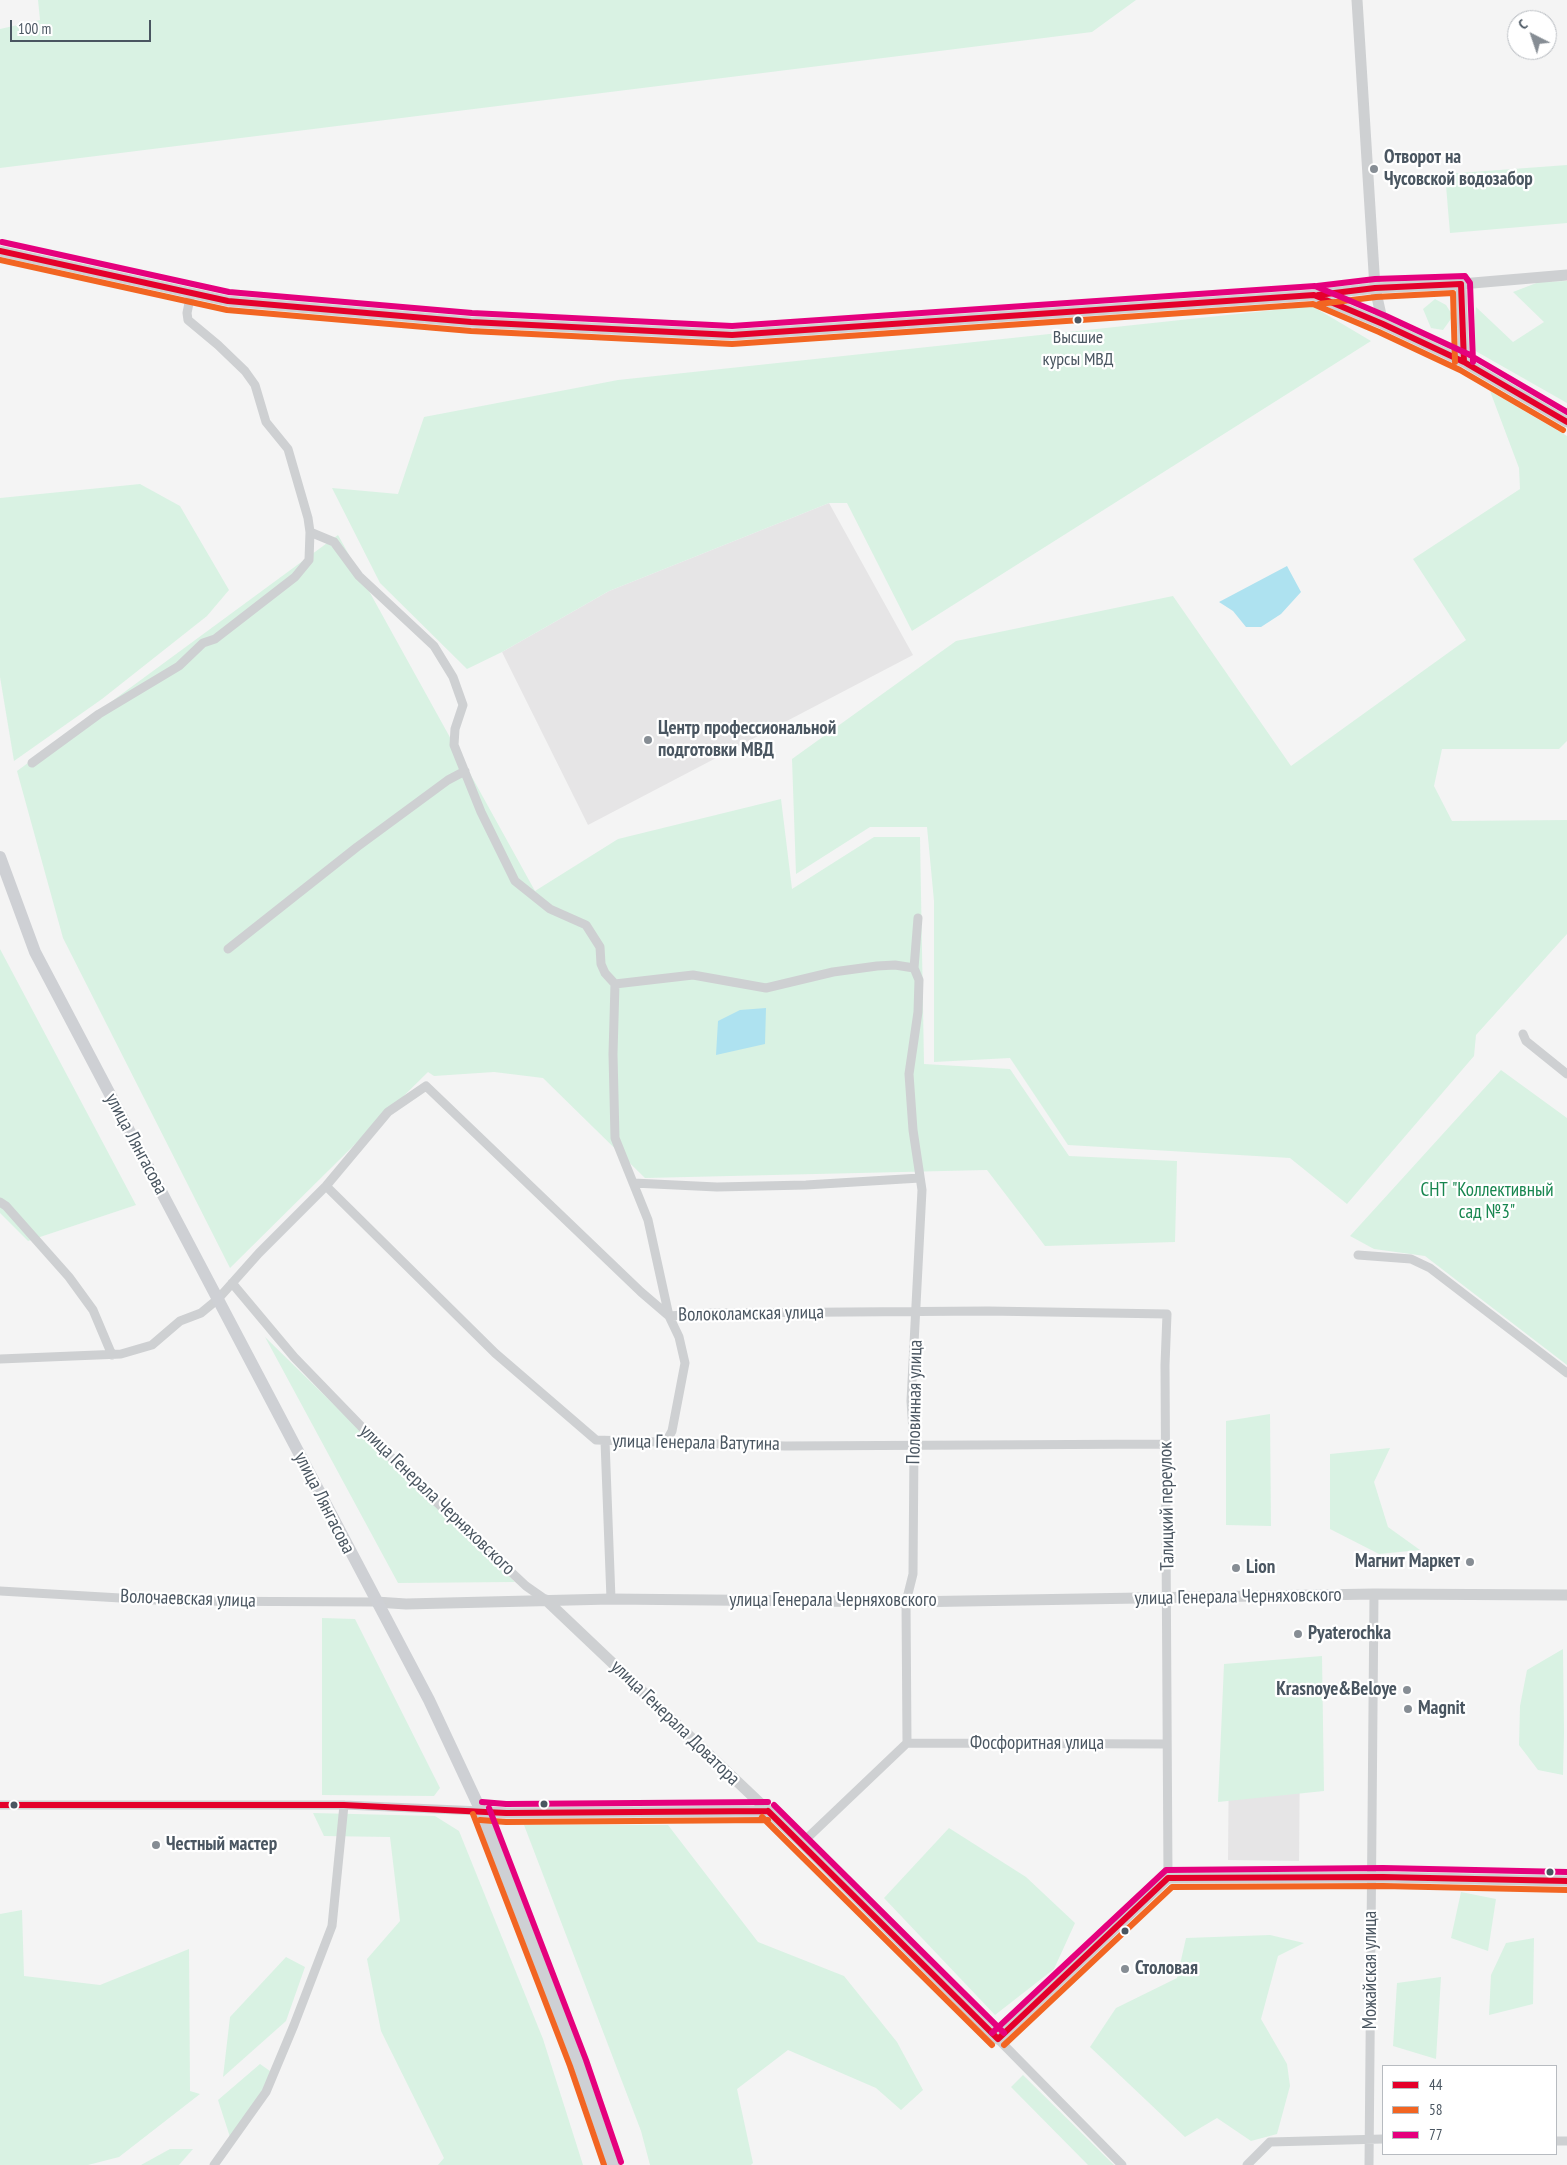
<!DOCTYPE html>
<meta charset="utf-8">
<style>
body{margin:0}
#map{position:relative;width:1567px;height:2165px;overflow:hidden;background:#f4f4f4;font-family:"PT Sans Narrow",sans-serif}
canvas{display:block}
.legend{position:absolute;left:1382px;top:2065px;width:175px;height:90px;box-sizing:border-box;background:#fff;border:1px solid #b7bbc0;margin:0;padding:6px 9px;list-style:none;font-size:15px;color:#4a5661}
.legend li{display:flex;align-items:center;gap:10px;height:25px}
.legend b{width:25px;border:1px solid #b7bbc0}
.north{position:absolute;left:1507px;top:10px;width:50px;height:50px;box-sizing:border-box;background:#fff;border:1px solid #b7bbc0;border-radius:50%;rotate:319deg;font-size:14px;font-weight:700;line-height:20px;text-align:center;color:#4a5661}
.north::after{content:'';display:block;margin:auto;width:18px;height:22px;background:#868d94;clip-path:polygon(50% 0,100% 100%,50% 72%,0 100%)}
.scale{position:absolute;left:10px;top:20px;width:141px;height:22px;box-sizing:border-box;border:2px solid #4a5661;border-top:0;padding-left:6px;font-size:15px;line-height:18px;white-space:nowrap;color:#4a5661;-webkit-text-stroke:4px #fff;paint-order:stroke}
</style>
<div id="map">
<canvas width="1567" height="2165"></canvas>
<ul class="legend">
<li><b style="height:6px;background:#e4002b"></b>44</li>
<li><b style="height:6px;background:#f26522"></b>58</li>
<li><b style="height:6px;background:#e5007d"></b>77</li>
</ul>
<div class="north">С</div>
<div class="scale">100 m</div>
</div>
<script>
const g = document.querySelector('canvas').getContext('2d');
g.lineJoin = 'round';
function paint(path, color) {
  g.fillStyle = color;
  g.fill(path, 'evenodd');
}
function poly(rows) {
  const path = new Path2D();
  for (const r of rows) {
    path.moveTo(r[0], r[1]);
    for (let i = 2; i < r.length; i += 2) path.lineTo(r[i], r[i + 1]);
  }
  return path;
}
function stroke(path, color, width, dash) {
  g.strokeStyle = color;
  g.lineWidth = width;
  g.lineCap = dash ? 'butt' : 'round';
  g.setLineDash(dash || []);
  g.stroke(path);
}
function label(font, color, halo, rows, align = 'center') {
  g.font = font + ' "PT Sans Narrow",sans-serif';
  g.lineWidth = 4.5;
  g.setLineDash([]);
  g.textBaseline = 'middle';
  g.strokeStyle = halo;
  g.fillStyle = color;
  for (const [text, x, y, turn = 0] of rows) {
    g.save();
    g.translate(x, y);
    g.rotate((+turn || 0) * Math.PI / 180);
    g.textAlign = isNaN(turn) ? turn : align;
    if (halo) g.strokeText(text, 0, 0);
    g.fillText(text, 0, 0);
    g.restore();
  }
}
const education = poly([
 [829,503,913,655,588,825,502,652,609,591],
 [1229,1746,1300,1746,1299,1861,1228,1860]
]);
const green = poly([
 [38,0,1136,0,1092,32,0,168,0,29,40,20],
 [1567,165,1567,223,1450,233,1445,174],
 [1567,281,1567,403,1472,349,1476,307,1513,342,1544,322,1513,292,1539,282],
 [1435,299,1446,305,1453,316,1443,330,1431,328,1423,309],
 [1312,306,1371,341,912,631,847,503,829,503,609,591,502,652,467,669,380,583,332,488,398,494,424,417,618,380],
 [1490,391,1567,436,1567,741,1559,749,1442,749,1434,786,1452,821,1567,820,1567,934,1476,1035,1474,1056,1347,1204,1290,1158,1068,1145,1010,1058,934,1062,934,901,927,827,870,827,796,874,792,759,956,641,1173,596,1291,766,1466,640,1413,559,1520,489,1519,468],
 [140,484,180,506,229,590,207,616,102,699,14,761,0,677,0,498],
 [338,535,535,891,618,839,781,799,792,889,874,837,920,837,924,1064,1010,1069,1069,1156,1177,1161,1175,1242,1045,1246,987,1170,645,1178,543,1078,494,1072,434,1076,428,1072,230,1268,63,938,17,771],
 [0,949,136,1205,28,1241,0,1213],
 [1501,1070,1567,1118,1567,1365,1425,1256,1374,1249,1350,1236],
 [265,1337,515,1582,398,1583],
 [1270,1414,1271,1526,1226,1525,1226,1421],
 [1390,1448,1374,1482,1388,1527,1420,1550,1379,1554,1330,1529,1330,1454],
 [322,1618,355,1619,440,1788,434,1796,322,1795],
 [1563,1649,1564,1733,1563,1775,1538,1770,1519,1745,1520,1706,1527,1670],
 [1322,1656,1324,1791,1218,1802,1224,1664],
 [313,1813,435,1816,459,1831,543,2039,583,2165,438,2165,444,2158,381,2031,367,1959,400,1921,390,1837,324,1836],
 [524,1825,668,1825,758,1942,844,1976,897,2042,923,2090,901,2110,876,2088,788,2050,737,2089,753,2163,751,2165,650,2165,641,2131],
 [949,1828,1026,1877,1075,1923,1054,1969,995,2015,884,1898],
 [1461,1892,1496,1899,1488,1951,1451,1938],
 [22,1910,24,1976,100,1985,189,1949,190,2091,200,2094,119,2157,88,2165,0,2165,0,1914],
 [1270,1935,1304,1943,1278,1956,1261,2019,1287,2064,1290,2086,1277,2134,1251,2141,1217,2118,1185,2137,1090,2047,1116,2008,1177,1978,1186,1938],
 [1534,1938,1533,2004,1489,2015,1491,1975,1506,1943],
 [286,1957,305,1967,286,2021,223,2077,230,2017],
 [1441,1977,1436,2059,1393,2046,1397,1983],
 [260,2064,270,2071,265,2091,230,2137,218,2100],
 [1023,2075,1114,2165,1088,2165,1011,2087],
 [170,2149,193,2149,179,2165,141,2165]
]);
const water = poly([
 [1287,566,1301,592,1281,614,1261,627,1246,627,1233,611,1219,602],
 [766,1008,765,1044,716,1055,718,1021,740,1010]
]);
const minor = poly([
 [310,532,334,542,359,576,434,646,453,677,463,705,455,729,454,745,481,812,515,881,550,909,586,925,600,947,601,964,605,973,615,984,613,1054,615,1138,648,1220,669,1316,679,1337,685,1363,672,1431,666,1442],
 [32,763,99,714,179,666,203,643,215,639,295,577,309,560,310,532,308,518,288,449,266,422,255,385,245,371,218,345,188,320,187,313,191,293],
 [228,949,357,847,448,780,465,771],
 [615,984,693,975,766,988,833,972,877,966,895,965,914,968],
 [1523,1034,1526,1041,1567,1074],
 [633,1183,717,1187,806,1185,920,1178],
 [326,1186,495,1353,596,1440,785,1446,1166,1444],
 [0,1202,6,1206,69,1277,93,1310,112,1355],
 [1358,1255,1411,1259,1430,1268,1567,1373],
 [232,1283,294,1357,414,1481,526,1586,546,1600],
 [0,1359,121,1354,152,1345,180,1321,201,1313,218,1299,259,1253,326,1186,388,1112,426,1086,641,1292,669,1316,711,1313,988,1311,1167,1314,1165,1365,1168,1878],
 [605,1441,611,1599],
 [0,1591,172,1601,376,1602],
 [907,1743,1166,1744],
 [0,1805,344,1805,481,1811],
 [802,1843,907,1743,906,1602,913,1574,914,1445,911,1401,922,1190,913,1130,909,1074,918,1012,919,980,914,968,918,918],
 [998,2039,1122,2165],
 [1556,2141,1567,2141],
 [214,2165,266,2092,294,2025,332,1926,344,1805],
 [1247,2165,1270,2142,1383,2139],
 [1369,2165,1374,1594]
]);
const tertiary = poly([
 [1357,0,1375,288,1383,324],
 [0,251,228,301,471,322,732,335,1314,295,1375,288,1461,284,1567,275],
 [1461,284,1464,362],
 [1315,296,1383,324,1464,362,1567,422],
 [546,1600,802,1843,998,2039,1168,1878,1383,1877,1567,1881],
 [376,1602,406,1604,611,1599,906,1602,1374,1594,1567,1595],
 [481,1811,506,1813,768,1811]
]);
const secondary = poly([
 [0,857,35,952,429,1700,481,1811,578,2063,613,2165]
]);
const bus1 = poly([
 [0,251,228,301,471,322,732,335,1314,295,1383,324,1464,362,1567,422],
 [1461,284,1464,362],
 [1318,295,1375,288,1461,284],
 [0,1805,344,1805,506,1813,768,1811],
 [768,1811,998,2039],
 [998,2039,1168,1878,1383,1877,1567,1881]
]);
const bus2 = poly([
 [0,260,227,310,471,331,732,344,1313,304,1379,332,1460,370,1563,430],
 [1319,304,1376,297,1453,293,1455,362],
 [473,1814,570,2066,604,2165],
 [762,1817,992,2045],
 [480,1820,506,1822,768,1820],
 [1004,2045,1172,1887,1383,1886,1567,1890]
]);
const bus3 = poly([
 [2,242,229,292,472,313,732,326,1315,286,1386,316,1468,354,1567,412],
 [1317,286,1375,279,1465,276,1470,283,1473,362],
 [482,1802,506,1804,768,1802],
 [774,1805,1004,2033],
 [489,1808,586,2060,621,2162],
 [992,2033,1166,1870,1383,1868,1567,1872]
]);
const markers = [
 [1374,169,5,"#868d94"],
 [1078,320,4.5,"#4a5661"],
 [648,740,5,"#868d94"],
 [1470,1562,5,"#868d94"],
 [1236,1568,5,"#868d94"],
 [1298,1634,5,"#868d94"],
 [1407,1690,5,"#868d94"],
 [1408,1709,5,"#868d94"],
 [544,1804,4.5,"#4a5661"],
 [14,1805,4.5,"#4a5661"],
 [156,1845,5,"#868d94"],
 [1550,1872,4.5,"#4a5661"],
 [1125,1931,4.5,"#4a5661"],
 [1125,1969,5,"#868d94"]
];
const busNames = [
 ["Высшие",1078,338],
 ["курсы МВД",1078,360]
];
const poiNames = [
 ["Отворот на",1384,158],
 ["Чусовской водозабор",1384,180],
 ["Центр профессиональной",658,729],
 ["подготовки МВД",658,751],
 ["Магнит Маркет",1460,1562,"right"],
 ["Lion",1246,1568],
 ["Pyaterochka",1308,1634],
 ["Krasnoye&Beloye",1397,1690,"right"],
 ["Magnit",1418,1709],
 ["Честный мастер",166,1845],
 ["Столовая",1135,1969]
];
const streetNames = [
 ["улица Лянгасова",136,1144,62],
 ["Волоколамская улица",751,1314,-1],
 ["Половинная улица",915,1402,-89],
 ["улица Генерала Ватутина",696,1443,1],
 ["улица Генерала Черняховского",437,1500,44],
 ["улица Лянгасова",324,1503,63],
 ["Талицкий переулок",1167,1506,-91],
 ["улица Генерала Черняховского",1238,1597,-1],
 ["Волочаевская улица",188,1599,2],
 ["улица Генерала Черняховского",833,1601],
 ["улица Генерала Доватора",675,1723,44],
 ["Фосфоритная улица",1037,1744],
 ["Можайская улица",1371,1970,-90]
];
const parkNames = [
 ["СНТ \"Коллективный",1487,1191],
 ["сад №3\"",1487,1213]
];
paint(education, '#e6e5e6');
paint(green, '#d9f2e3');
paint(water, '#aee2f0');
stroke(minor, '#ced0d2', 9);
stroke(tertiary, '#ced0d2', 11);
stroke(secondary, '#ced0d4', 12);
stroke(bus1, '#e4002b', 6);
stroke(bus2, '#f26522', 6);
stroke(bus3, '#e5007d', 6);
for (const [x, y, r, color] of markers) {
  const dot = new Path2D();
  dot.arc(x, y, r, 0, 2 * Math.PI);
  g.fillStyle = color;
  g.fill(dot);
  stroke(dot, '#fff', 2);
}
label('18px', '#4a5661', '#fff', busNames);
label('bold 19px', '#4a5661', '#fff', poiNames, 'left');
label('19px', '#4a5661', '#fff', streetNames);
label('19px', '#17864f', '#fff', parkNames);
</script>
